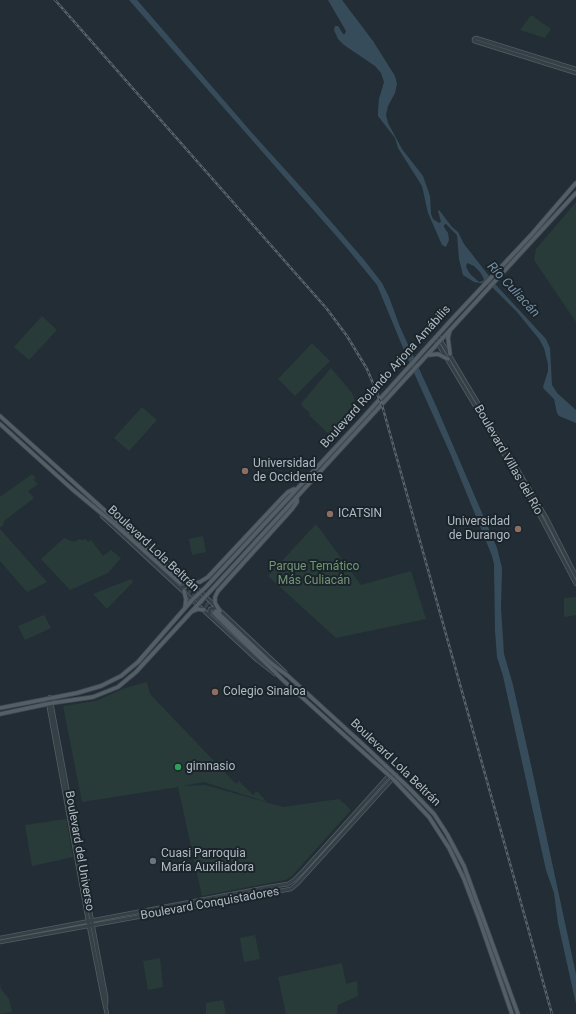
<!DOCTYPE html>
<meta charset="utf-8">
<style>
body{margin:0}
canvas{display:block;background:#222d35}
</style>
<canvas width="576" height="1014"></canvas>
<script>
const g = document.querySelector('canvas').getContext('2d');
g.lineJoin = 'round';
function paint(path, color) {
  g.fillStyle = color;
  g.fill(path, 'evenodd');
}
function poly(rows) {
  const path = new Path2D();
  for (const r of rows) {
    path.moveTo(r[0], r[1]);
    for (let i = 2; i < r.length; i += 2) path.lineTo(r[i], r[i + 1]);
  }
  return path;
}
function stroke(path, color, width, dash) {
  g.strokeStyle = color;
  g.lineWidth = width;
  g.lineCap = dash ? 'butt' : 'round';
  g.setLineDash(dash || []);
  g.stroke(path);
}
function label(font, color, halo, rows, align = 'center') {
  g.font = font + ' Roboto,sans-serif';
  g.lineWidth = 4;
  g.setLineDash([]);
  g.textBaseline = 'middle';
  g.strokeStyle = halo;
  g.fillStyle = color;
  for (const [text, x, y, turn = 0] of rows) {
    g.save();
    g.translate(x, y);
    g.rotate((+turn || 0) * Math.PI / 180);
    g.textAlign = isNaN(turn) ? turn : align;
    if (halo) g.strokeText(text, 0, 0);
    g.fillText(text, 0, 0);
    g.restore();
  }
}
const green = poly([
 [531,15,551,29,545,38,520,30],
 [576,202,576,322,534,260,536,249],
 [42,316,57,330,29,360,14,347],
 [312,343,330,361,295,396,278,379],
 [331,368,352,393,354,398,355,404,354,412,350,421,335,440,309,415,310,413,304,408,301,404,304,400],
 [142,407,157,420,129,451,114,438],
 [32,474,36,478,34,480,38,484,28,491,34,498,4,521,3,526,0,527,0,497],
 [316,524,361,585,411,571,426,619,336,638,268,576],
 [0,529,1,530,47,582,27,592,0,561],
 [203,536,206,552,192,555,189,539],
 [64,538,74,542,79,539,81,540,86,539,88,542,91,540,103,556,111,550,121,558,108,573,70,590,41,559],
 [131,579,133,582,107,609,93,594],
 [576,597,576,615,564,617,564,598],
 [44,615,51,628,25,640,18,626],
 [147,682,150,694,236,784,239,781,253,795,257,791,267,802,204,782,183,786,205,785,283,807,339,799,351,810,292,876,285,880,202,896,178,787,82,802,63,706,96,701,125,688],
 [66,819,73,857,32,866,25,825],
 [255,935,260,959,244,962,240,938],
 [160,958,163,987,148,990,143,961],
 [342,963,346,984,357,981,358,996,338,1005,337,1014,286,1014,278,977],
 [0,983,1,989,9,999,12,1012,0,1014],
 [223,1000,226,1014,206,1014,206,1003]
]);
const water = poly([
 [129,0,137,0,253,134,308,195,365,261,382,283,389,297,400,327,437,408,497,548,502,568,501,608,504,654,513,685,531,765,576,974,576,1004,558,923,554,893,546,870,503,676,497,657,495,630,494,564,492,556,480,526,450,453,406,355,377,285,346,247],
 [328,0,342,0,373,41,395,76,397,84,395,93,388,106,386,115,388,123,402,149,423,176,430,196,431,214,433,219,439,223,441,222,438,211,439,210,452,227,458,232,464,244,496,285,546,339,550,348,552,385,557,393,576,410,576,423,559,416,557,413,554,399,544,389,543,387,548,371,548,364,544,348,539,339,517,312,493,288,486,284,474,282,463,275,459,259,457,235,446,224,444,225,444,227,448,233,449,240,446,247,442,245,428,213,422,186,398,148,395,138,378,116,378,110,379,99,384,82,381,73,375,66,344,45,338,39,334,30,335,26,338,26,343,34,345,34,346,31],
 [467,263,474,266,480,272,484,279,483,281,479,282,470,274,466,267]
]);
const majorTunnel = poly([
 [182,580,216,611],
 [180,583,214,613]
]);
const minor = poly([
 [576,69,476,38,474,39,474,41,576,73],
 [438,336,547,519,576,576],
 [435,339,531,499,576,584],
 [108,512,128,527,191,583,285,672],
 [102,516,257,660,275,674],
 [180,588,186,586,186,580],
 [209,615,210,609,216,608],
 [50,697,106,997,106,1004],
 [48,702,89,926,103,997,107,1014],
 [0,938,269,887,288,884,294,880,304,870,392,772],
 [0,942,291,889,298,883,396,775]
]);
const major = poly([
 [450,330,448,338,450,354],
 [429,355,438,354,448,359],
 [0,416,182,580],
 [0,424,72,489,113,523,180,583],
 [191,583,200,582,208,577,282,498,288,492,294,489],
 [184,591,186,599,185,608],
 [216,611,271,663,288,676,369,750,408,787,434,814,447,834,464,866,518,1014],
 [220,611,215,603,215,597,218,591,292,509,297,502,297,498],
 [191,612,198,609,204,610],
 [214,613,284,681,393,779,429,817,449,848,464,879,478,916,512,1014],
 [0,708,77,693,101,686,121,676,138,662,193,599,206,587,360,421,454,317,532,234,576,183],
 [0,714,52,703,93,697,118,687,136,672,576,193]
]);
const rail = poly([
 [55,0,327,309,347,336,367,369,382,405,552,1014]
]);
const markers = [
 [245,471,4,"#8d6e63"],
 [330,514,4,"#8d6e63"],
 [518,529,4,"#8d6e63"],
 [215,692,4,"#8d6e63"],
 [178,767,4,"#2e9e5b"],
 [153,861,4,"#6b7280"]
];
const streetNames = [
 ["Boulevard Rolando Arjona Amábilis",386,377,-48],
 ["Boulevard Villas del Río",508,460,60],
 ["Boulevard Lola Beltrán",153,549,43],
 ["Boulevard Lola Beltrán",395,763,44],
 ["Boulevard del Universo",79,851,80],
 ["Boulevard Conquistadores",210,904,-10]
];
const poiNames = [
 ["Universidad",253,464],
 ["de Occidente",253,478],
 ["ICATSIN",338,514],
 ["Universidad",510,522,"right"],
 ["de Durango",510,536,"right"],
 ["Colegio Sinaloa",223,692],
 ["gimnasio",186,767],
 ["Cuasi Parroquia",161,854],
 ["María Auxiliadora",161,868]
];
const parkNames = [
 ["Parque Temático",314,567],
 ["Más Culiacán",314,581]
];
const waterNames = [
 ["Río Culiacán",513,290,47]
];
paint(green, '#283b38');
paint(water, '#374c5a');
stroke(majorTunnel, '#37424a', 3.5, [3.5, 2]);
stroke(minor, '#535d63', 4.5);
stroke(major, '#3f484f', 5);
stroke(minor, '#353f46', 3);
stroke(major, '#535e66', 3.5);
stroke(rail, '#58636c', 2.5);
stroke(rail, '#1b242a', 1, [3]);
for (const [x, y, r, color] of markers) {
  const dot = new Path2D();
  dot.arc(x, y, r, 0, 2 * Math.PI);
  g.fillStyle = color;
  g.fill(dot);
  stroke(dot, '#1b242a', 1.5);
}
label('12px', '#b0bac2', '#1b242a', streetNames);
label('12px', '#b0bac2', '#1b242a', poiNames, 'left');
label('12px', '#719674', '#1b242a', parkNames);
label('italic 13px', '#738fa3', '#1b242a', waterNames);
</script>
